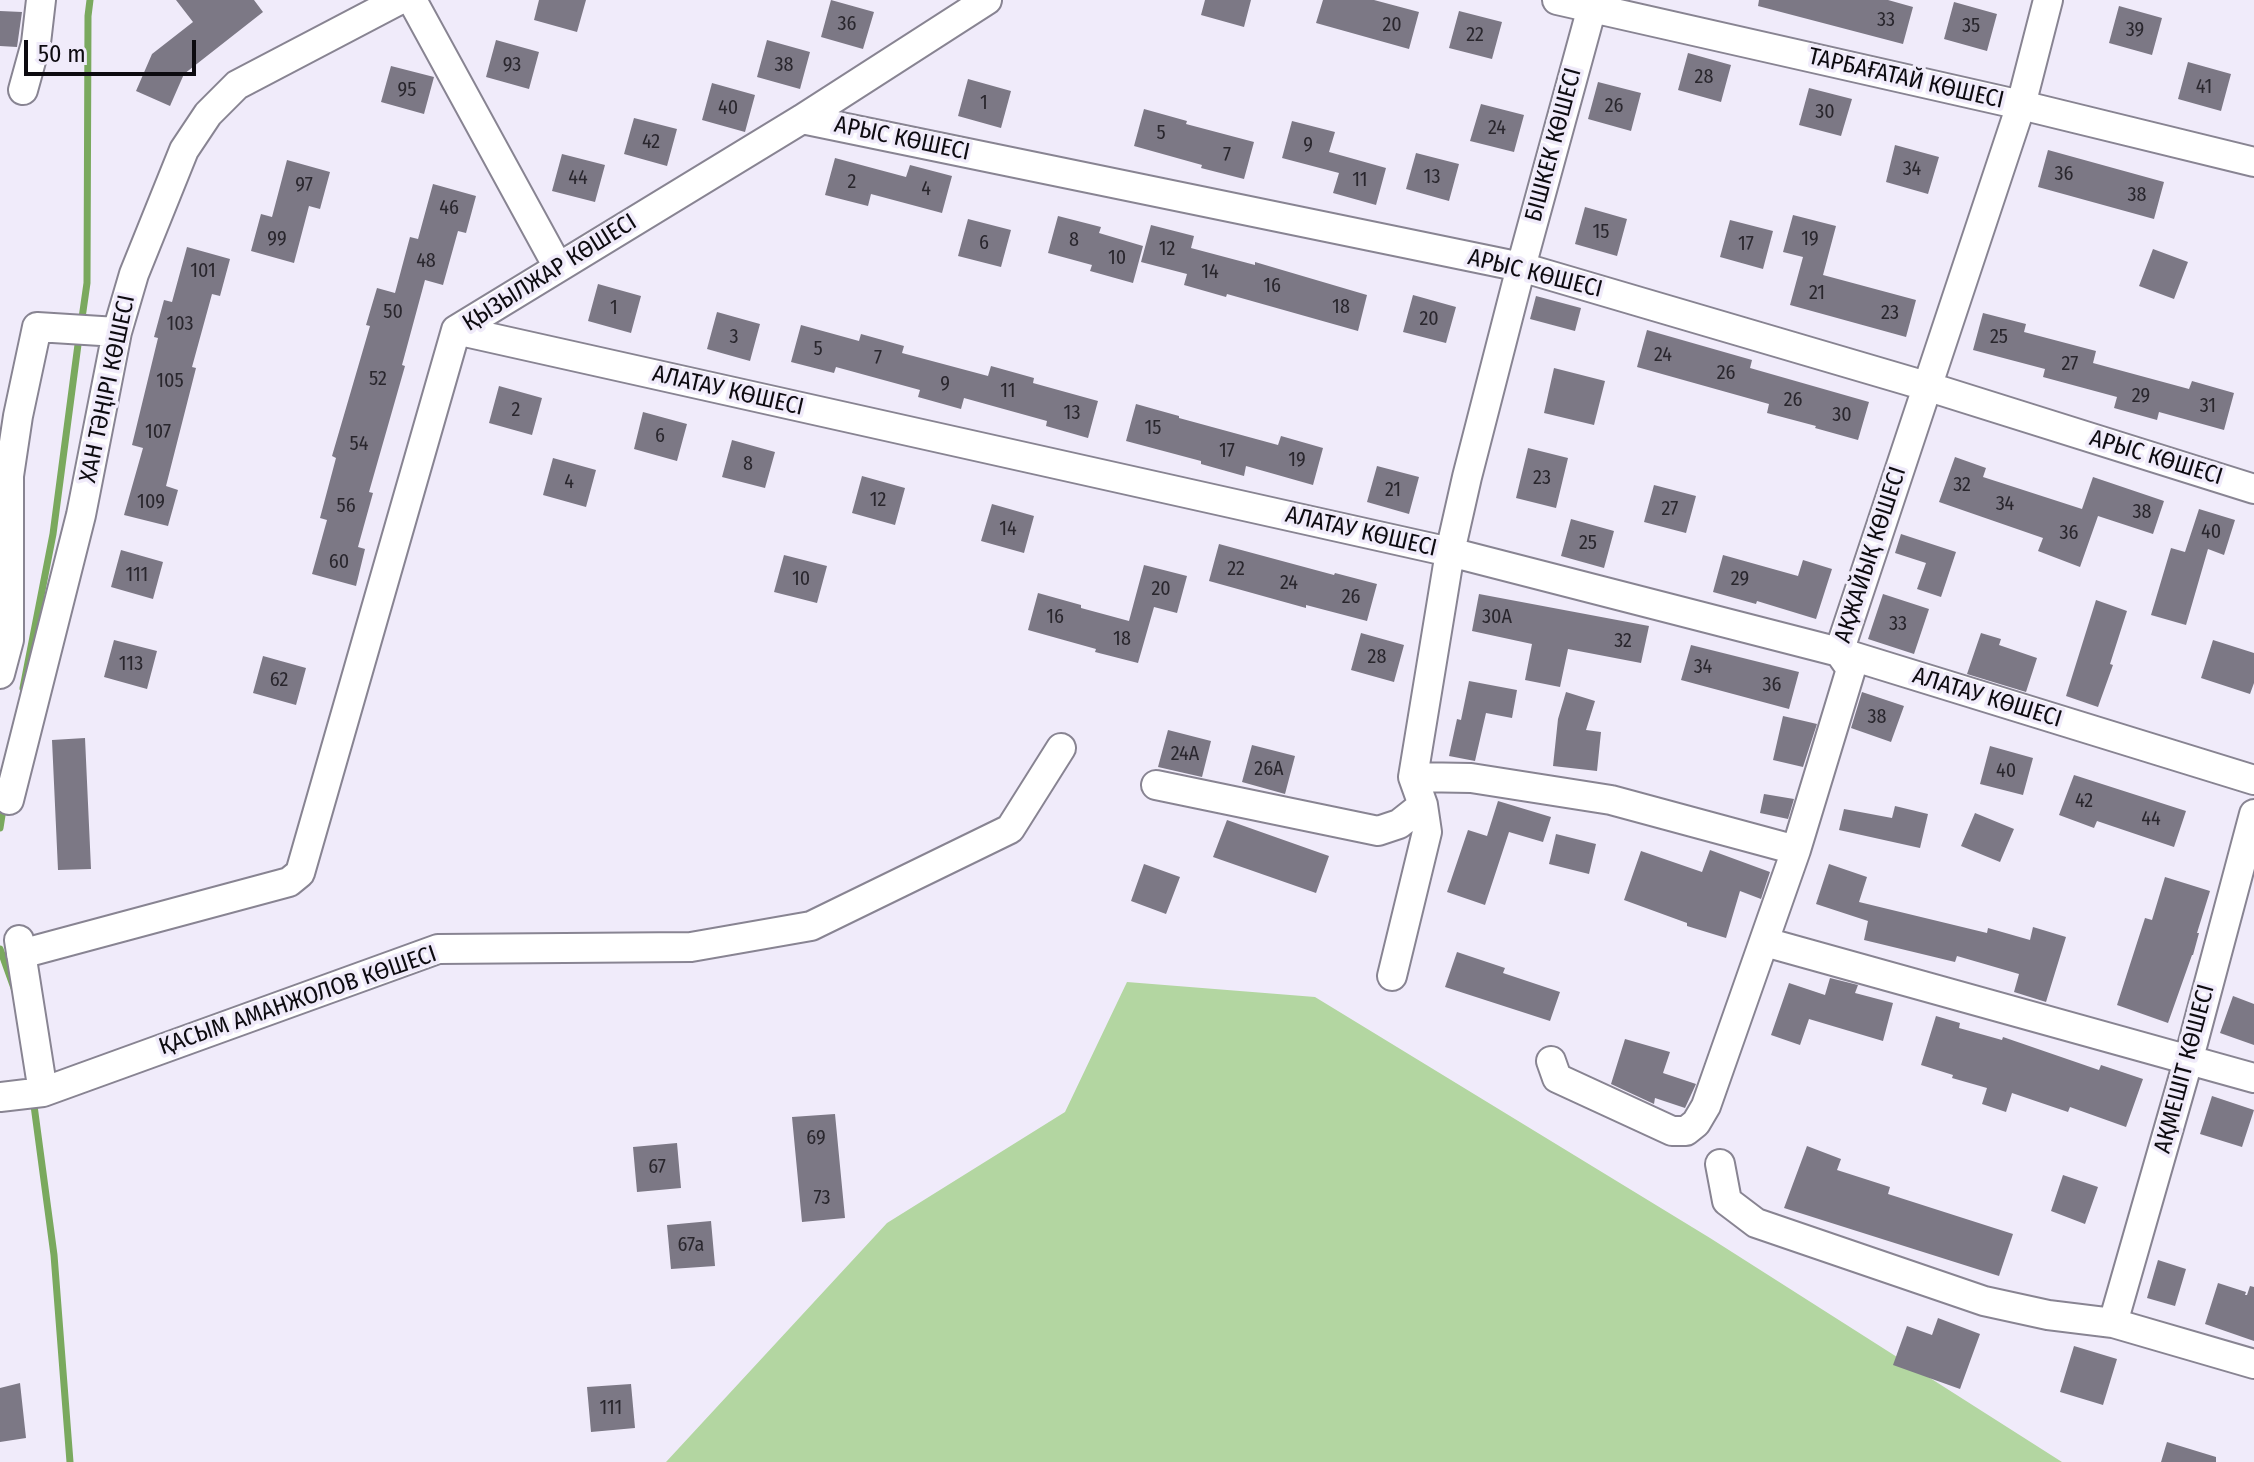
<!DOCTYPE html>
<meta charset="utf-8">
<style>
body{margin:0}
#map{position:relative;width:2254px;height:1462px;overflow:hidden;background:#f0ebfa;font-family:"Fira Sans Condensed",sans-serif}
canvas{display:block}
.scale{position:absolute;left:24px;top:40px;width:172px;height:36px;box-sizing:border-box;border:4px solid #0d0b10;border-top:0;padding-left:10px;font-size:24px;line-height:28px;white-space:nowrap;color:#0d0b10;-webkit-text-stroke:6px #f0ebfa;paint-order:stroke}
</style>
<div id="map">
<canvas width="2254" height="1462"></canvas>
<div class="scale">50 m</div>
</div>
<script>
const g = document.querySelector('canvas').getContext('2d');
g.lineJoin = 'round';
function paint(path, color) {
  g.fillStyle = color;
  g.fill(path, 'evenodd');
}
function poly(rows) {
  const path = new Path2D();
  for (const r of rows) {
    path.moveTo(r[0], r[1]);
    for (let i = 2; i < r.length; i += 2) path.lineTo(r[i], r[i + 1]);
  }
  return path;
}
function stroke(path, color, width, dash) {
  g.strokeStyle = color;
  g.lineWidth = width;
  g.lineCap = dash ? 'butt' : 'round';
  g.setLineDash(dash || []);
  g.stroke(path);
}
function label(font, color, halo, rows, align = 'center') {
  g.font = font + ' "Fira Sans Condensed",sans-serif';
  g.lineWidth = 7;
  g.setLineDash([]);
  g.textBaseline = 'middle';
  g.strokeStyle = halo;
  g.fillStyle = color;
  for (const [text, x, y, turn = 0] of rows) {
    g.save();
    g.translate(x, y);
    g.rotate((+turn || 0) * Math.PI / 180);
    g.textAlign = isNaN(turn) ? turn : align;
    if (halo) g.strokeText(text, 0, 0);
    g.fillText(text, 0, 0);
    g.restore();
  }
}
const green = poly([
 [1127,982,1315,997,1710,1238,2062,1462,666,1462,887,1223,1065,1112]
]);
const stream = poly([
 [81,325,87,283,88,16,90,0],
 [23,688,53,534,79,337],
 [0,828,4,803],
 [0,949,14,988],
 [33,1098,54,1255,70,1462]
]);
const building = poly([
 [176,0,254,0,263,12,184,74,170,106,136,91,152,54,193,22],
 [539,0,586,0,577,32,534,20],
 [831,0,874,12,863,49,821,37],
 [1205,0,1251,0,1244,27,1201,15],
 [1323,0,1374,0,1419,12,1409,49,1316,23],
 [1759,0,1888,0,1913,7,1903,44,1758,6],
 [1954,2,1997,14,1987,51,1944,39],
 [2119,6,2162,18,2152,55,2109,43],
 [0,11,22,12,17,47,0,46],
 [1459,11,1502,22,1492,59,1449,48],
 [496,40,539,52,529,89,486,77],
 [767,40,810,52,800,89,757,77],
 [1688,53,1731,65,1721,102,1678,90],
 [2188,62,2231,74,2221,111,2178,99],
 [391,66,434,77,424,114,381,102],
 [968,79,1011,91,1001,128,958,116],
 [1598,82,1641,93,1631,131,1588,119],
 [712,83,755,95,745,132,702,120],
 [1809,88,1852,99,1841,136,1799,125],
 [1481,104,1524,115,1514,152,1470,141],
 [1144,109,1187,121,1186,124,1254,142,1244,179,1201,168,1202,165,1134,146],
 [634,118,677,129,667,166,624,154],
 [1292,121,1335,132,1329,152,1386,168,1376,205,1333,193,1339,173,1282,158],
 [1895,145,1939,157,1928,194,1886,182],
 [2048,150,2164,182,2154,219,2038,187],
 [1416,153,1459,164,1449,201,1406,189],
 [562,154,605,165,595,202,552,191],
 [835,158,906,177,910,165,952,176,942,213,871,194,868,206,825,195],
 [287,160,330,172,320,209,309,206,294,263,251,251,261,214,272,217],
 [433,184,476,196,466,233,458,231,443,285,425,280,402,365,405,366,369,492,373,493,358,547,365,549,356,586,312,574,327,520,320,518,336,458,332,456,370,326,366,325,377,288,395,293,410,237,418,239],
 [1585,207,1627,219,1617,256,1575,244],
 [1793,215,1836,226,1823,275,1916,300,1906,337,1790,305,1803,257,1783,252],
 [1058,216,1101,227,1099,233,1143,246,1133,283,1090,271,1092,265,1048,253],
 [968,219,1011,230,1001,267,958,256],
 [1730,220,1773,231,1763,269,1720,257],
 [1151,225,1194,236,1191,248,1255,265,1255,262,1367,295,1358,331,1227,294,1226,297,1184,285,1187,274,1141,262],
 [187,247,230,259,220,296,212,294,192,367,196,368,166,486,178,490,168,526,124,515,143,448,132,445,158,338,154,337,164,300,172,302],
 [2153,249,2188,262,2174,299,2139,286],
 [598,284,641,296,631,333,588,321],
 [1413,295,1456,307,1446,343,1403,332],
 [1536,296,1581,308,1575,331,1530,319],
 [717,312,760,324,750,361,707,349],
 [1983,313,2026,324,2024,332,2096,351,2093,363,2189,389,2192,381,2234,393,2224,430,2159,412,2157,420,2114,408,2117,397,2043,377,2045,369,1973,350],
 [801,325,859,341,861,334,904,346,902,353,988,376,991,366,1034,378,1033,383,1098,401,1088,438,1046,426,1047,421,964,398,961,409,918,397,920,390,836,367,834,373,791,362],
 [1647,330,1752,360,1750,368,1869,402,1858,440,1815,428,1816,426,1767,413,1769,404,1637,367],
 [1554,368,1605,381,1594,425,1544,413],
 [499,386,542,398,532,435,489,423],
 [1136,404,1179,416,1179,418,1278,445,1281,436,1323,448,1313,485,1246,466,1244,476,1201,464,1201,461,1126,441],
 [643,412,687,424,677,461,634,449],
 [732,440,775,452,765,488,722,477],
 [1528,448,1568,458,1556,508,1516,498],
 [1955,457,1986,468,1983,477,2082,509,2093,477,2164,501,2153,534,2098,516,2080,567,2038,551,2043,538,1939,502],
 [553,458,596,470,586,507,543,495],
 [1377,466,1419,477,1409,514,1367,502],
 [862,476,905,488,895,525,852,513],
 [1654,485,1696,496,1686,533,1644,522],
 [992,504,1034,516,1024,553,981,541],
 [2199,509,2235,520,2224,555,2208,549,2186,625,2151,615,2171,548,2185,552],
 [1571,519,1614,531,1604,568,1561,556],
 [1901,534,1956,552,1941,597,1917,589,1926,563,1895,553],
 [1219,544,1334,575,1335,573,1377,584,1367,621,1306,605,1306,608,1209,581],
 [121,550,163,562,153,599,111,587],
 [784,555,827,566,817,603,774,592],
 [1723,555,1798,576,1803,560,1832,569,1816,619,1757,601,1756,604,1713,592],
 [1144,565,1187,576,1177,613,1154,607,1138,663,1095,652,1096,649,1028,630,1038,593,1081,605,1081,608,1129,621],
 [1479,594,1649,626,1641,663,1568,649,1560,687,1525,680,1532,644,1472,631],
 [1883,594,1929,609,1914,654,1868,639],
 [2096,600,2127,611,2110,664,2113,665,2098,707,2066,696],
 [1361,633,1404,645,1394,682,1351,670],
 [1981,633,2001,639,1999,645,2037,658,2026,692,1967,674],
 [114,640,157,651,147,689,104,677],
 [2213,640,2254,653,2254,683,2250,694,2201,678],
 [1691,645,1799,672,1789,709,1681,680],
 [263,656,306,668,296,705,253,693],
 [1469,681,1517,690,1512,718,1486,713,1475,761,1449,756,1457,719,1461,720],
 [1566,692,1595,701,1586,730,1601,732,1597,771,1553,766,1558,719],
 [1862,692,1904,706,1891,742,1851,728],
 [1783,716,1817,724,1803,767,1773,760],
 [1168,730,1211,741,1202,777,1158,767],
 [85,738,91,869,58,870,52,740],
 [1252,745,1295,756,1285,794,1242,782],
 [1990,746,2033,758,2023,795,1980,784],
 [2074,775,2186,811,2174,847,2097,821,2094,828,2059,815],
 [1764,794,1794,799,1788,819,1760,813],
 [1498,801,1551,817,1543,842,1509,832,1485,905,1447,892,1468,830,1487,836],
 [1895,806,1928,814,1920,848,1839,830,1844,809,1892,818],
 [1975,813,2014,829,2000,862,1961,846],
 [1227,820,1329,856,1316,893,1213,857],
 [1556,834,1596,844,1589,874,1549,864],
 [1710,850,1770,872,1761,899,1740,891,1726,938,1687,926,1687,923,1624,900,1641,851,1702,872],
 [1144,864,1180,877,1166,914,1131,901],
 [1829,864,1867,877,1859,902,1987,933,1988,928,2030,940,2033,927,2066,937,2046,1002,2014,992,2019,974,1957,956,1955,962,1864,940,1868,921,1816,904],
 [2165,877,2210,891,2197,933,2199,933,2193,955,2192,955,2168,1023,2117,1005,2145,918,2152,920],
 [1457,952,1505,968,1503,973,1560,992,1550,1021,1445,987],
 [1830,978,1858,985,1855,993,1893,1003,1883,1041,1809,1019,1800,1045,1771,1035,1789,983,1825,995],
 [2233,996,2254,1004,2254,1045,2220,1033],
 [1936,1016,1960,1023,1959,1028,2002,1040,2003,1037,2099,1070,2101,1065,2143,1079,2126,1127,2070,1107,2068,1112,2012,1093,2006,1112,1982,1104,1987,1088,1952,1078,1953,1075,1921,1065],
 [1625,1039,1670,1052,1663,1073,1696,1084,1685,1108,1655,1098,1654,1104,1611,1084],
 [2212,1096,2254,1110,2242,1147,2200,1134],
 [835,1114,845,1218,802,1222,792,1117],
 [677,1143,681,1188,637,1192,633,1147],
 [1807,1146,1841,1159,1837,1170,1890,1187,1888,1194,2013,1234,1999,1276,1784,1208],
 [2063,1175,2098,1187,2085,1224,2051,1211],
 [711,1221,715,1266,671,1269,667,1225],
 [2158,1260,2186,1269,2175,1306,2147,1298],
 [2218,1283,2246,1292,2245,1295,2247,1295,2250,1286,2254,1287,2254,1341,2205,1324],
 [1938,1318,1980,1334,1960,1389,1893,1365,1907,1326,1932,1335],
 [2074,1346,2117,1359,2103,1405,2060,1392],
 [20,1383,26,1438,0,1442,0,1388],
 [631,1384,635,1428,591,1432,587,1387],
 [2167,1442,2216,1457,2216,1462,2161,1462]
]);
const minor = poly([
 [412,0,558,267],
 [1557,0,2021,105,2254,162],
 [23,90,36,43,41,0],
 [802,119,1521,267,1926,386,2254,489],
 [456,330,1450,552,1839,652,2254,780],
 [0,674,9,640,9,476,18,416,37,327,117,332],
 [1413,777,1471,778,1611,800,1796,850],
 [1156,785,1378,831,1399,824,1423,805],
 [9,800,81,515,117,332,134,274,184,150,208,114,237,85,399,0],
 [19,940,43,1092],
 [1765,942,2254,1078],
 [21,954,289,882,300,873,456,330,802,119,987,0],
 [1392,976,1427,832,1423,805,1413,777,1450,552,1467,477,1521,267,1594,0],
 [1551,1061,1557,1078,1672,1131,1686,1131,1696,1123,1706,1106,1796,850,1851,669,1839,652,2021,105,2048,0],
 [0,1097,43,1092,438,949,691,947,811,926,1010,829,1061,748],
 [1720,1164,1727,1201,1756,1223,1984,1301,2048,1315,2113,1323,2254,1364],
 [2113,1323,2189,1058,2254,814]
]);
const numberNames = [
 ["33",1886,20],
 ["36",847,24],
 ["20",1392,25],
 ["35",1971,26],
 ["39",2135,30],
 ["22",1475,35],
 ["93",512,65],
 ["38",784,65],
 ["28",1704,77],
 ["41",2204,87],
 ["95",407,90],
 ["1",984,103],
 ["26",1614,106],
 ["40",728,108],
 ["30",1825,112],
 ["24",1497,128],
 ["5",1161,133],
 ["42",651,142],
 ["9",1308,145],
 ["7",1227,155],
 ["34",1912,169],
 ["36",2064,174],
 ["13",1432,177],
 ["44",578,178],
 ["11",1360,180],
 ["2",852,182],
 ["97",304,185],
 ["4",926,189],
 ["38",2137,195],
 ["46",449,208],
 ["15",1601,232],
 ["99",277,239],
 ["19",1810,239],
 ["8",1074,240],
 ["6",984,243],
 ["17",1746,244],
 ["12",1167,249],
 ["10",1117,258],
 ["48",426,261],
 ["101",203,271],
 ["14",1210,272],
 ["16",1272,286],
 ["21",1817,293],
 ["18",1341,307],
 ["1",614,308],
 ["50",393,312],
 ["23",1890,313],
 ["20",1429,319],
 ["103",180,324],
 ["3",734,337],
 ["25",1999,337],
 ["5",818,349],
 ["24",1663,355],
 ["7",878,358],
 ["27",2070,364],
 ["26",1726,373],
 ["52",378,379],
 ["105",170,381],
 ["9",945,384],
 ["11",1008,391],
 ["29",2141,396],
 ["26",1793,400],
 ["31",2208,406],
 ["2",516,410],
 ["13",1072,413],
 ["30",1842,415],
 ["15",1153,428],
 ["107",158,432],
 ["6",660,436],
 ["54",359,444],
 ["17",1227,451],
 ["19",1297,460],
 ["8",748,464],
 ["23",1542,478],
 ["4",569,482],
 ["32",1962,485],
 ["21",1393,490],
 ["12",878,500],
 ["109",151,502],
 ["34",2005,504],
 ["56",346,506],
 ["27",1670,509],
 ["38",2142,512],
 ["14",1008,529],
 ["40",2211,532],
 ["36",2069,533],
 ["25",1588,543],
 ["60",339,562],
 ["22",1236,569],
 ["111",137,575],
 ["10",801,579],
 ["29",1740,579],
 ["24",1289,583],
 ["20",1161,589],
 ["26",1351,597],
 ["16",1055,617],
 ["30А",1497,617],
 ["33",1898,624],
 ["18",1122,639],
 ["32",1623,641],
 ["28",1377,657],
 ["113",131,664],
 ["34",1703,667],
 ["62",279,680],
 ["36",1772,685],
 ["38",1877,717],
 ["24А",1185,754],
 ["26А",1269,769],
 ["40",2006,771],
 ["42",2084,801],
 ["44",2151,819],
 ["69",816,1138],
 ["67",657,1167],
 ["73",822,1198],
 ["67а",691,1245],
 ["111",611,1408]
];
const streetNames = [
 ["ТАРБАҒАТАЙ КӨШЕСІ",1906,79,13],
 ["АРЫС КӨШЕСІ",902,139,12],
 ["БІШКЕК КӨШЕСІ",1554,145,-75],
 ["ҚЫЗЫЛЖАР КӨШЕСІ",550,273,-32],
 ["АРЫС КӨШЕСІ",1535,274,14],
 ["ХАН ТӘҢІРІ КӨШЕСІ",108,389,-78],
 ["АЛАТАУ КӨШЕСІ",728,391,13],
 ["АРЫС КӨШЕСІ",2156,458,17],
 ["АЛАТАУ КӨШЕСІ",1361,532,13],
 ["АҚЖАЙЫҚ КӨШЕСІ",1871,555,-72],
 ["АЛАТАУ КӨШЕСІ",1987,698,17],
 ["ҚАСЫМ АМАНЖОЛОВ КӨШЕСІ",298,1001,-19],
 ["АҚМЕШІТ КӨШЕСІ",2185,1069,-75]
];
paint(green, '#b3d6a1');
stroke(stream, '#7aa95e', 7);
paint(building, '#7c7885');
stroke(minor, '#888492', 32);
stroke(minor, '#fff', 28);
label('20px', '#29262d', null, numberNames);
label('24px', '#0d0b10', '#f0ebfa', streetNames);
</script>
